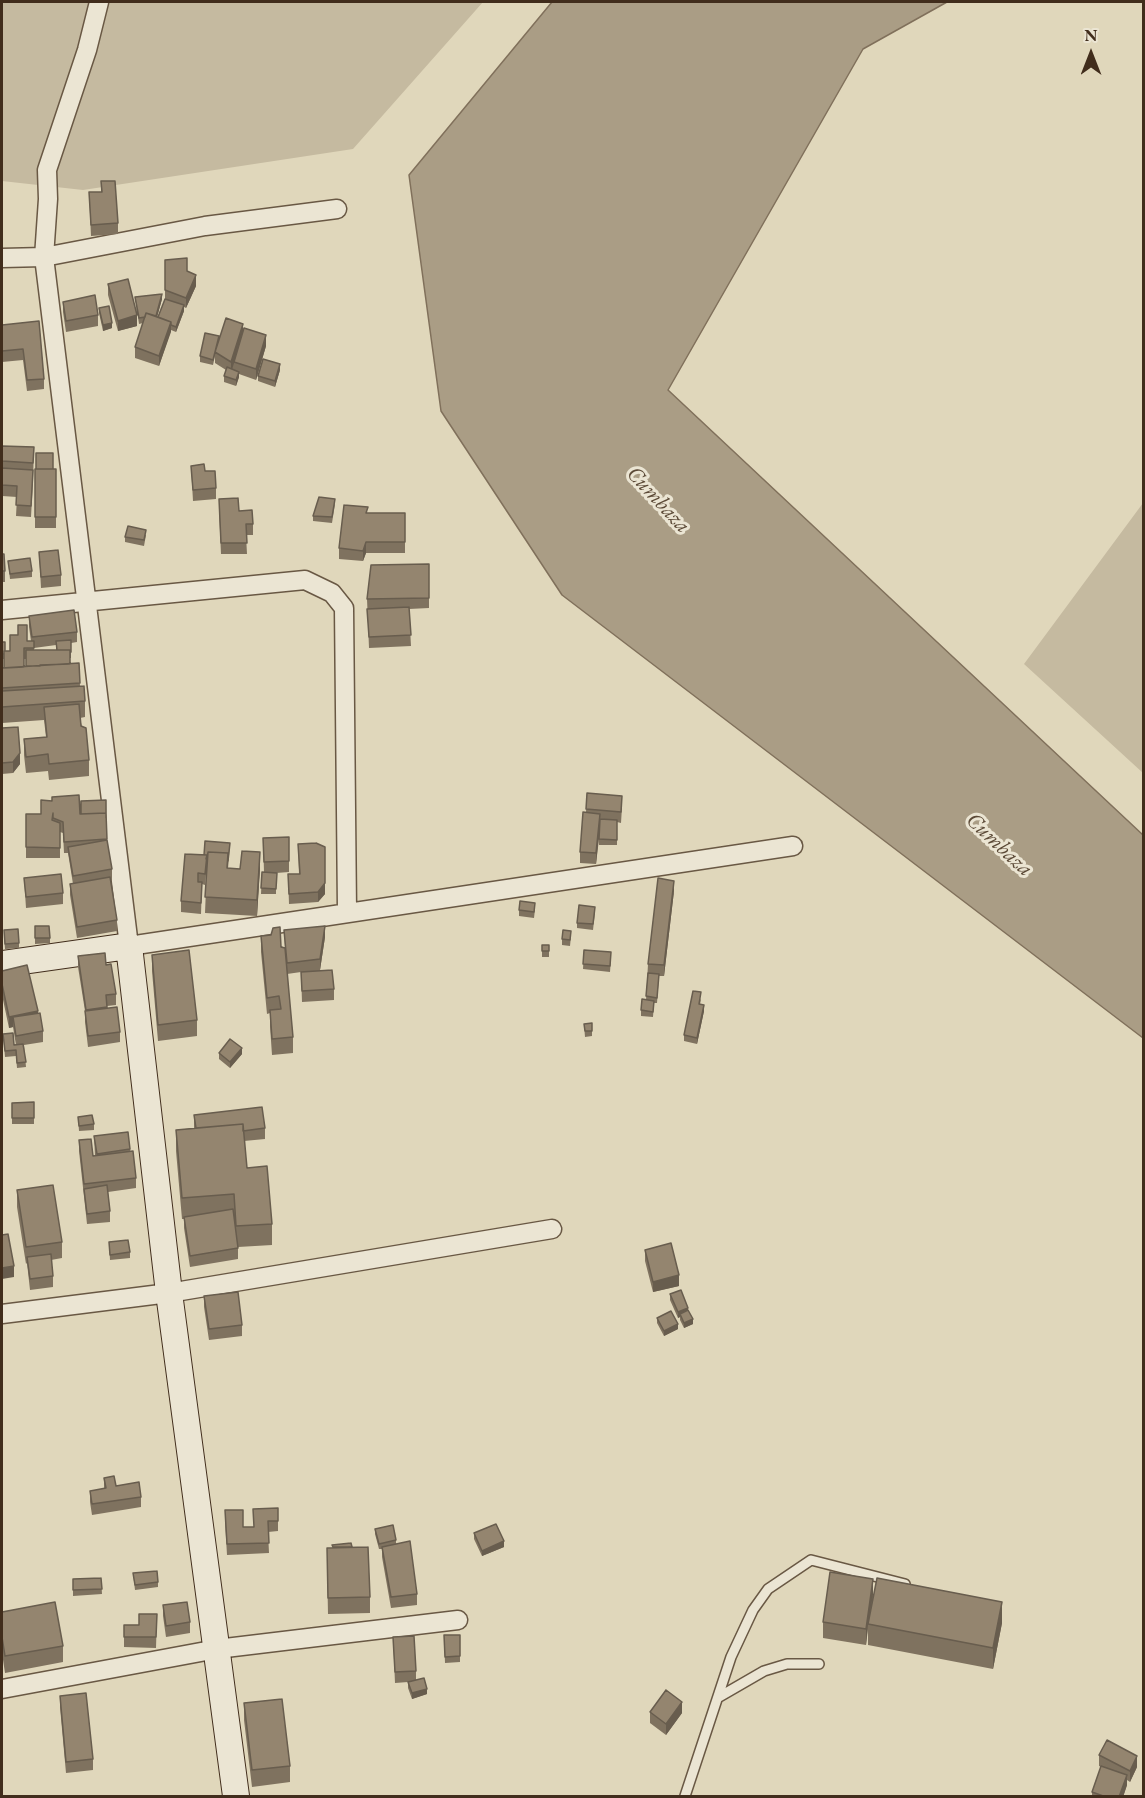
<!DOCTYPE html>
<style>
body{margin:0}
#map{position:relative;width:1145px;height:1798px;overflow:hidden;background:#e0d7bb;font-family:"EB Garamond",serif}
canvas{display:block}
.frame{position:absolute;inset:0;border:3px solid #412d1c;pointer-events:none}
.north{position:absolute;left:1061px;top:24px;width:60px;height:60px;-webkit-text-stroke:4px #ebe5d3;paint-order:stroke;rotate:0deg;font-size:16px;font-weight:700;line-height:24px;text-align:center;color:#412d1c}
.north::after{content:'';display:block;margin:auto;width:21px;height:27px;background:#412d1c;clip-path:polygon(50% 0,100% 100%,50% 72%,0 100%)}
</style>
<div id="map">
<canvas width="1145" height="1798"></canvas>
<div class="frame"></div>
<div class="north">N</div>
</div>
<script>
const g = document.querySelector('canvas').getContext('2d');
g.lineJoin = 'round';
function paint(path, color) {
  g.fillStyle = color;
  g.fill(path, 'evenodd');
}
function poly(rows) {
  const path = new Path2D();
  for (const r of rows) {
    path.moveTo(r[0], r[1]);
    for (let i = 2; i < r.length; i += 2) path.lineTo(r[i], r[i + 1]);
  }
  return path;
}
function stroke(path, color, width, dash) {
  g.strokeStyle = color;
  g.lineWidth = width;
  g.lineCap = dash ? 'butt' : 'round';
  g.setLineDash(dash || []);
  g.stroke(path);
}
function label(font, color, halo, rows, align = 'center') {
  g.font = font + ' "EB Garamond",serif';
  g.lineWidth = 6;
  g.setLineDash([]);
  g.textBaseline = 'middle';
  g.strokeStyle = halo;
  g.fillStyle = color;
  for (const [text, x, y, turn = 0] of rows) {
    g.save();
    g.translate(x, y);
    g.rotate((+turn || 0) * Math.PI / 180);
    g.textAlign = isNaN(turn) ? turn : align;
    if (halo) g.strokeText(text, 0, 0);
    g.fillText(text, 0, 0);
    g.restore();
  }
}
const green = poly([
 [2,2,483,2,353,149,83,190,2,181],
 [1143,503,1143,773,1024,664]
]);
const water = poly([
 [552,2,947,2,863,49,668,390,1143,835,1143,1038,562,595,441,411,409,175,552,2]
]);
const lane = poly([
 [719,1697,764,1671,787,1664,819,1664],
 [685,1796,731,1657,753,1610,768,1589,811,1560,905,1584]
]);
const street = poly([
 [99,2,87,50,47,170,48,199,44,257,129,946,793,846],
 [2,258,44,257,205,226,337,209],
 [2,610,305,580,332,593,344,608,347,911],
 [2,1314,169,1293,552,1229],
 [2,1689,217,1649,458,1620]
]);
const secondary = poly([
 [2,964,129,946,169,1293,236,1796]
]);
const wall = poly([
 [101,181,118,223,118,234,91,236,89,192,101,192],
 [165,260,187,271,196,286,186,308,184,307,184,311,176,332,171,330,159,366,135,358,135,347,143,323,139,324,135,297,162,299,157,317,158,317,165,299],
 [108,284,137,326,118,331,108,295],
 [63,302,98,315,98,326,66,332,63,312],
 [99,308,112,328,103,331,99,313],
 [39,321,44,379,44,389,27,391,23,360,2,362,2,325],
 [243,333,266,346,256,380,239,374,239,377,236,386,224,382,224,376,226,370,215,363,215,356,213,365,200,362,200,356,219,341],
 [280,370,275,387,258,381,258,376],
 [2,446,34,447,33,481,31,517,16,516,17,497,2,496],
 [191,466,205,471,216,488,216,499,193,501],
 [35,469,56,469,56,528,35,528],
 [335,504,332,523,313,521,313,516],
 [219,510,239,511,253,524,253,535,246,535,247,554,221,554],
 [368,513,405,513,405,553,366,553,363,561,339,559,339,548],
 [146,535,144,546,125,542,125,537],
 [39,552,61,575,61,586,41,588],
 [2,554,5,571,5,582,2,582],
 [8,561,32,571,32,577,10,579],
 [429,564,429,608,409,609,411,646,369,648,367,599],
 [29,616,77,632,77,642,71,643,71,658,70,658,70,664,79,663,80,686,85,701,85,717,80,718,89,760,89,776,49,780,48,771,26,773,24,755,24,739,46,737,44,720,2,723,2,668,4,668,4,659,2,659,2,629,3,629,2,642,5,651,10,651,27,641,31,641,29,627],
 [56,645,56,650,34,650,34,648],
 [24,659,26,659,26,667,24,667],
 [2,728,20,764,13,773,2,774],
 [587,793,622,807,621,823,617,822,617,845,599,845,599,839,596,864,580,863,580,852,586,812],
 [106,800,107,842,112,869,112,880,110,880,117,920,117,931,77,938,70,895,70,884,73,884,68,853,64,853,63,833,60,832,60,858,26,858,26,814,80,814],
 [289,837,289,872,276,873,276,894,261,894,262,872,264,872,263,838],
 [230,843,228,869,240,869,260,868,257,916,205,913,207,864,205,885,202,884,201,914,181,912,181,901,204,855],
 [298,844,325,894,318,902,289,904,288,874,299,874],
 [24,878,63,893,63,904,26,908],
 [674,891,664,976,659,976,657,1003,654,1003,653,1017,641,1016,641,1010,646,1000,648,964],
 [535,909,534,918,519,916,519,910],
 [595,912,593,930,577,928,577,923],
 [35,926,50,938,50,943,35,944],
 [284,930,325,937,320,970,334,989,334,1000,302,1002,301,972,287,974,293,1037,293,1053,272,1055,270,1026,270,1013,267,1014,261,952,261,936,285,948],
 [4,936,19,943,19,948,5,949],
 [571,936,570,946,562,945,562,939],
 [542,945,549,945,549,957,542,957],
 [584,950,611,958,610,972,583,969],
 [152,955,197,1020,197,1036,158,1041,152,971],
 [78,956,106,965,116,994,116,1005,107,1006,107,1008,120,1032,120,1042,88,1047,85,1022,85,1011,78,967],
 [2,971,38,1013,43,1031,43,1042,24,1045,26,1067,17,1068,16,1056,5,1057,3,1034,14,1045,16,1045,13,1027,9,1028,2,995],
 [701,998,700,1005,704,1011,697,1044,684,1041,684,1035],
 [592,1023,592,1036,585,1037,584,1024],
 [219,1053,242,1054,230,1068,219,1059],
 [34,1102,34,1124,12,1124,12,1103],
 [194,1115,265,1128,265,1139,244,1141,247,1168,272,1224,272,1245,238,1247,238,1259,190,1267,184,1228,184,1219,182,1219,176,1151,176,1130,194,1128],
 [78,1117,94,1124,94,1130,79,1131],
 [94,1136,130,1149,136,1178,136,1188,108,1192,110,1211,110,1222,87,1224,79,1151,79,1140,93,1156,95,1156],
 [17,1190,62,1242,62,1258,51,1260,53,1276,53,1287,30,1290,27,1263,26,1264,17,1207],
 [109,1242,130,1252,130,1258,110,1260],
 [645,1250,679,1286,653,1292,645,1261],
 [670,1294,688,1310,693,1324,684,1328,680,1320,680,1317,678,1318,670,1300],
 [204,1296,242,1325,242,1336,209,1340,204,1307],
 [657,1318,678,1329,664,1336,657,1323],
 [104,1478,116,1486,141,1497,141,1507,92,1515,90,1502,90,1491,104,1489],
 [278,1508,278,1531,268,1532,269,1553,227,1555,225,1521,243,1527,254,1527],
 [375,1529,396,1540,396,1544,417,1594,417,1605,391,1608,382,1557,382,1549,379,1549,375,1534],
 [474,1533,504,1547,482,1556,474,1539],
 [352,1547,370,1597,370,1613,328,1614,327,1564],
 [133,1573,158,1582,158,1587,135,1590],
 [101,1578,102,1594,73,1596,73,1579],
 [873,1595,1002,1623,993,1669,868,1645,868,1629,866,1645,823,1638,823,1622],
 [163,1605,190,1622,190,1633,166,1637,163,1616],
 [2,1612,63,1646,63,1662,5,1673,2,1653],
 [157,1614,156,1648,124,1647,124,1625,139,1625],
 [444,1635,460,1635,460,1662,445,1663],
 [393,1637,416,1671,416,1681,427,1694,412,1699,408,1688,408,1682,395,1683],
 [60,1696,93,1759,93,1770,66,1773,60,1707],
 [244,1703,290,1766,290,1782,252,1787,244,1720],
 [650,1712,682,1713,666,1735,650,1723],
 [1099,1755,1137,1767,1130,1782,1127,1780,1127,1785,1123,1797,1092,1797,1092,1792,1101,1767,1099,1766]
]);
const shadedWall = poly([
 [196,275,196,286,186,308,186,298],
 [162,294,162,299,156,321,156,316],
 [184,305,184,311,176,332,176,327],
 [137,315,137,326,118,331,118,321],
 [171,322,171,332,159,366,159,356],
 [112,323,112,328,103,331,103,325],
 [243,324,243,334,231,373,231,362],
 [266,335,266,346,256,380,256,369],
 [280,364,280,370,275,387,275,381],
 [239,372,239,377,236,386,236,380],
 [366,542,366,553,363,561,363,551],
 [20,753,20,764,13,773,13,762],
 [600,814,600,825,596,864,596,853],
 [260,852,260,868,257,916,257,900],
 [674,881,674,891,664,976,664,965],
 [325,883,325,894,318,902,318,892],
 [325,926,325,937,320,970,320,959],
 [704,1005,704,1011,697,1044,697,1038],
 [38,1011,38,1022,13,1017,13,1027,9,1028,9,1017],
 [242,1048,242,1054,230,1068,230,1062],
 [14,1266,14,1277,2,1279,2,1268],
 [679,1275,679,1286,653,1292,653,1282],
 [688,1308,688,1314,680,1314,680,1317,678,1318,678,1312],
 [693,1319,693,1324,684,1328,684,1323],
 [678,1324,678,1329,664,1336,664,1331],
 [504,1541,504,1547,482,1556,482,1551],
 [873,1579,873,1595,868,1624,866,1645,866,1629],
 [1002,1602,1002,1623,993,1669,993,1648],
 [427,1689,427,1694,412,1699,412,1693],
 [682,1702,682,1713,666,1735,666,1724],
 [1137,1756,1137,1767,1130,1782,1130,1771],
 [1127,1775,1127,1785,1123,1797,1119,1797]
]);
const building = poly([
 [101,181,115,181,118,223,91,225,89,192,102,192,101,181],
 [187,258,187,271,196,275,186,298,165,290,165,260,187,258],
 [128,279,137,315,118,321,108,284,128,279],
 [162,294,156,316,146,313,145,317,139,318,135,297,162,294],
 [95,295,98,315,66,321,63,302,95,295],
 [165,299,184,305,176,327,171,325,171,322,158,317,165,299],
 [109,306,112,323,103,325,99,308,109,306],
 [146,313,171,322,159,356,135,347,146,313],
 [226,318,243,324,231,362,215,352,226,318],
 [39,321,44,379,27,380,23,349,2,351,2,325,39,321],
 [244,328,266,335,256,369,234,362,244,328],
 [205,333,219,336,213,360,200,356,205,333],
 [263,359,280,364,275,381,258,376,263,359],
 [227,367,239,372,236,380,224,376,227,367],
 [2,446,34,447,33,463,2,461,2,446],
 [36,453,53,453,53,469,36,469,36,453],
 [204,464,205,471,215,471,216,488,193,490,191,466,204,464],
 [2,468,33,470,31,506,16,505,17,486,2,485,2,468],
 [35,469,56,469,56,517,35,517,35,469],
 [319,497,335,499,332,517,313,516,319,497],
 [238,498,239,511,252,510,253,524,246,524,247,543,221,543,219,499,238,498],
 [344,505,368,507,366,513,405,513,405,542,366,542,363,551,339,548,344,505],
 [128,526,146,530,144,540,125,537,128,526],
 [58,550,61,575,41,577,39,552,58,550],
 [2,554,4,554,5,571,2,571,2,554],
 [30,558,32,571,10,574,8,561,30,558],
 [429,564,429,598,367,599,371,565,429,564],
 [409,607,411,635,369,637,367,609,409,607],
 [74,610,77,632,32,637,29,616,74,610],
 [18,625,27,625,27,641,34,641,34,648,24,648,24,667,4,668,4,651,10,651,10,635,18,635,18,625],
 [71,640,71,652,70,653,70,650,57,650,56,641,71,640],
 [2,642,5,642,5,651,4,651,4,654,2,654,2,642],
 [26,650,70,650,70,664,40,665,40,666,26,666,26,650],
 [79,663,80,683,2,688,2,668,79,663],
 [84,686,85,701,2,707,2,691,84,686],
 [79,704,81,726,86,728,89,760,49,764,48,754,26,757,24,739,47,737,44,707,79,704],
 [18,727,20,753,13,762,2,763,2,728,18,727],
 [587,793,622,796,621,812,586,809,587,793],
 [79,795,80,814,106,813,107,839,64,842,63,822,53,818,53,813,52,820,60,823,60,848,26,847,26,814,41,814,41,800,52,801,52,797,79,795],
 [106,800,106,818,106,813,81,814,81,801,106,800],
 [583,812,600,814,596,853,580,852,583,812],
 [600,819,617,820,617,840,599,839,600,819],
 [289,837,289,861,264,862,263,838,289,837],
 [107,840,112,869,73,876,68,847,107,840],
 [205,841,230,843,228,861,228,853,208,852,207,859,206,859,207,855,204,855,205,841],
 [316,843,325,847,325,883,318,892,289,894,288,874,300,874,298,844,316,843],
 [242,851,260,852,257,900,205,897,208,852,228,853,227,868,240,869,242,851],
 [185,854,207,855,205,874,198,873,198,882,202,882,201,903,181,901,185,854],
 [262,872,277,873,276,889,261,888,262,872],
 [61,874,63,893,26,897,24,878,61,874],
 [110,877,117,920,77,927,70,884,110,877],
 [658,878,674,881,664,965,648,964,658,878],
 [520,901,535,903,534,912,519,910,520,901],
 [579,905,595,907,593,924,577,923,579,905],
 [35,926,49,926,50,938,35,938,35,926],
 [325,926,320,959,287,963,284,930,325,926],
 [280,927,281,947,285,948,293,1037,272,1039,270,1010,281,1009,279,996,267,998,261,936,271,935,273,928,280,927],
 [18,929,19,943,5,944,4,930,18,929],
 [563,930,571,931,570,940,562,939,563,930],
 [542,945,549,945,549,951,542,951,542,945],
 [189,950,197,1020,158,1025,152,955,189,950],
 [584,950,611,952,610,966,583,964,584,950],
 [105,953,106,965,111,964,116,994,106,995,107,1007,86,1010,78,956,105,953],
 [27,965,38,1011,9,1017,2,984,2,971,27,965],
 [332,970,334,989,302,991,301,972,332,970],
 [648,973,659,974,657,998,646,996,648,973],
 [693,991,701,992,699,1004,704,1005,697,1038,684,1035,693,991],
 [642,999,654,1001,653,1012,641,1010,642,999],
 [117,1007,120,1032,88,1036,85,1011,117,1007],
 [40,1013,43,1031,16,1036,13,1017,40,1013],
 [592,1023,592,1031,585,1031,584,1024,592,1023],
 [13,1033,14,1045,23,1044,26,1062,17,1063,16,1050,5,1051,3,1034,13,1033],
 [230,1039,242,1048,230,1062,219,1053,230,1039],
 [34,1102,34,1118,12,1118,12,1103,34,1102],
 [262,1107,265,1128,243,1131,243,1124,196,1128,194,1115,262,1107],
 [92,1115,94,1124,79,1126,78,1117,92,1115],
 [243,1124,247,1168,267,1166,272,1224,236,1226,234,1194,182,1198,176,1130,243,1124],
 [128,1132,130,1149,97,1154,94,1136,128,1132],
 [91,1139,93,1156,133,1151,136,1178,84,1184,79,1140,91,1139],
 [53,1185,62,1242,26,1247,17,1190,53,1185],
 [107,1185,110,1211,87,1214,84,1189,107,1185],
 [233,1209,238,1248,190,1256,184,1217,233,1209],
 [8,1234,14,1266,2,1268,2,1235,8,1234],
 [128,1240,130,1252,110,1255,109,1242,128,1240],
 [671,1243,679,1275,653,1282,645,1250,671,1243],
 [51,1254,53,1276,30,1279,27,1257,51,1254],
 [681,1290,688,1308,678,1312,670,1294,681,1290],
 [238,1292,242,1325,209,1329,204,1296,238,1292],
 [688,1310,693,1319,684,1323,680,1314,688,1310],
 [671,1311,678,1324,664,1331,657,1318,671,1311],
 [114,1476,116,1486,139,1482,141,1497,92,1504,90,1491,106,1488,104,1478,114,1476],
 [278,1508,278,1521,268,1521,269,1543,227,1544,225,1510,243,1510,243,1527,254,1527,253,1509,278,1508],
 [496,1524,504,1541,482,1551,474,1533,496,1524],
 [393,1525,396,1540,379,1544,375,1529,393,1525],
 [410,1541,417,1594,391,1597,382,1547,410,1541],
 [351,1543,352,1547,333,1547,332,1545,351,1543],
 [368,1547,370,1597,328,1598,327,1548,368,1547],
 [157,1571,158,1582,135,1585,133,1573,157,1571],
 [830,1572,873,1579,866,1629,823,1622,830,1572],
 [101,1578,102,1589,73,1590,73,1579,101,1578],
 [877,1578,1002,1602,993,1648,868,1624,877,1578],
 [55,1602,63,1646,5,1656,2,1637,2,1612,55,1602],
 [187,1602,190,1622,166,1626,163,1605,187,1602],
 [139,1614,157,1614,156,1637,124,1637,124,1625,139,1625,139,1614],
 [444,1635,460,1635,460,1656,445,1657,444,1635],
 [414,1636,416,1671,395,1672,393,1637,414,1636],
 [424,1678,427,1689,412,1693,408,1682,424,1678],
 [666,1690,682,1702,666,1724,650,1712,666,1690],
 [86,1693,93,1759,66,1762,60,1696,86,1693],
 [282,1699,290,1766,252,1770,244,1703,282,1699],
 [1107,1740,1137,1756,1130,1771,1099,1755,1107,1740],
 [1101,1766,1127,1775,1119,1797,1106,1797,1092,1792,1101,1766]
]);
const waterNames = [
 ["Cumbaza",658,500,47],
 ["Cumbaza",999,845,43]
];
paint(green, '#c5baa0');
paint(water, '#aa9d85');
stroke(water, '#80705b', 1.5);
stroke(lane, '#695844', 12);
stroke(street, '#695844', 21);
stroke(secondary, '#412d1c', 28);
stroke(lane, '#ebe5d3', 9);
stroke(street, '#ebe5d3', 18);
stroke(secondary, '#ebe5d3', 26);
paint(wall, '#7f725f');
paint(shadedWall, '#685d4e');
paint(building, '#94856f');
stroke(building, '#685d4e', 1.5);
label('italic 22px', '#5b4936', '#ebe5d3', waterNames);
</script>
